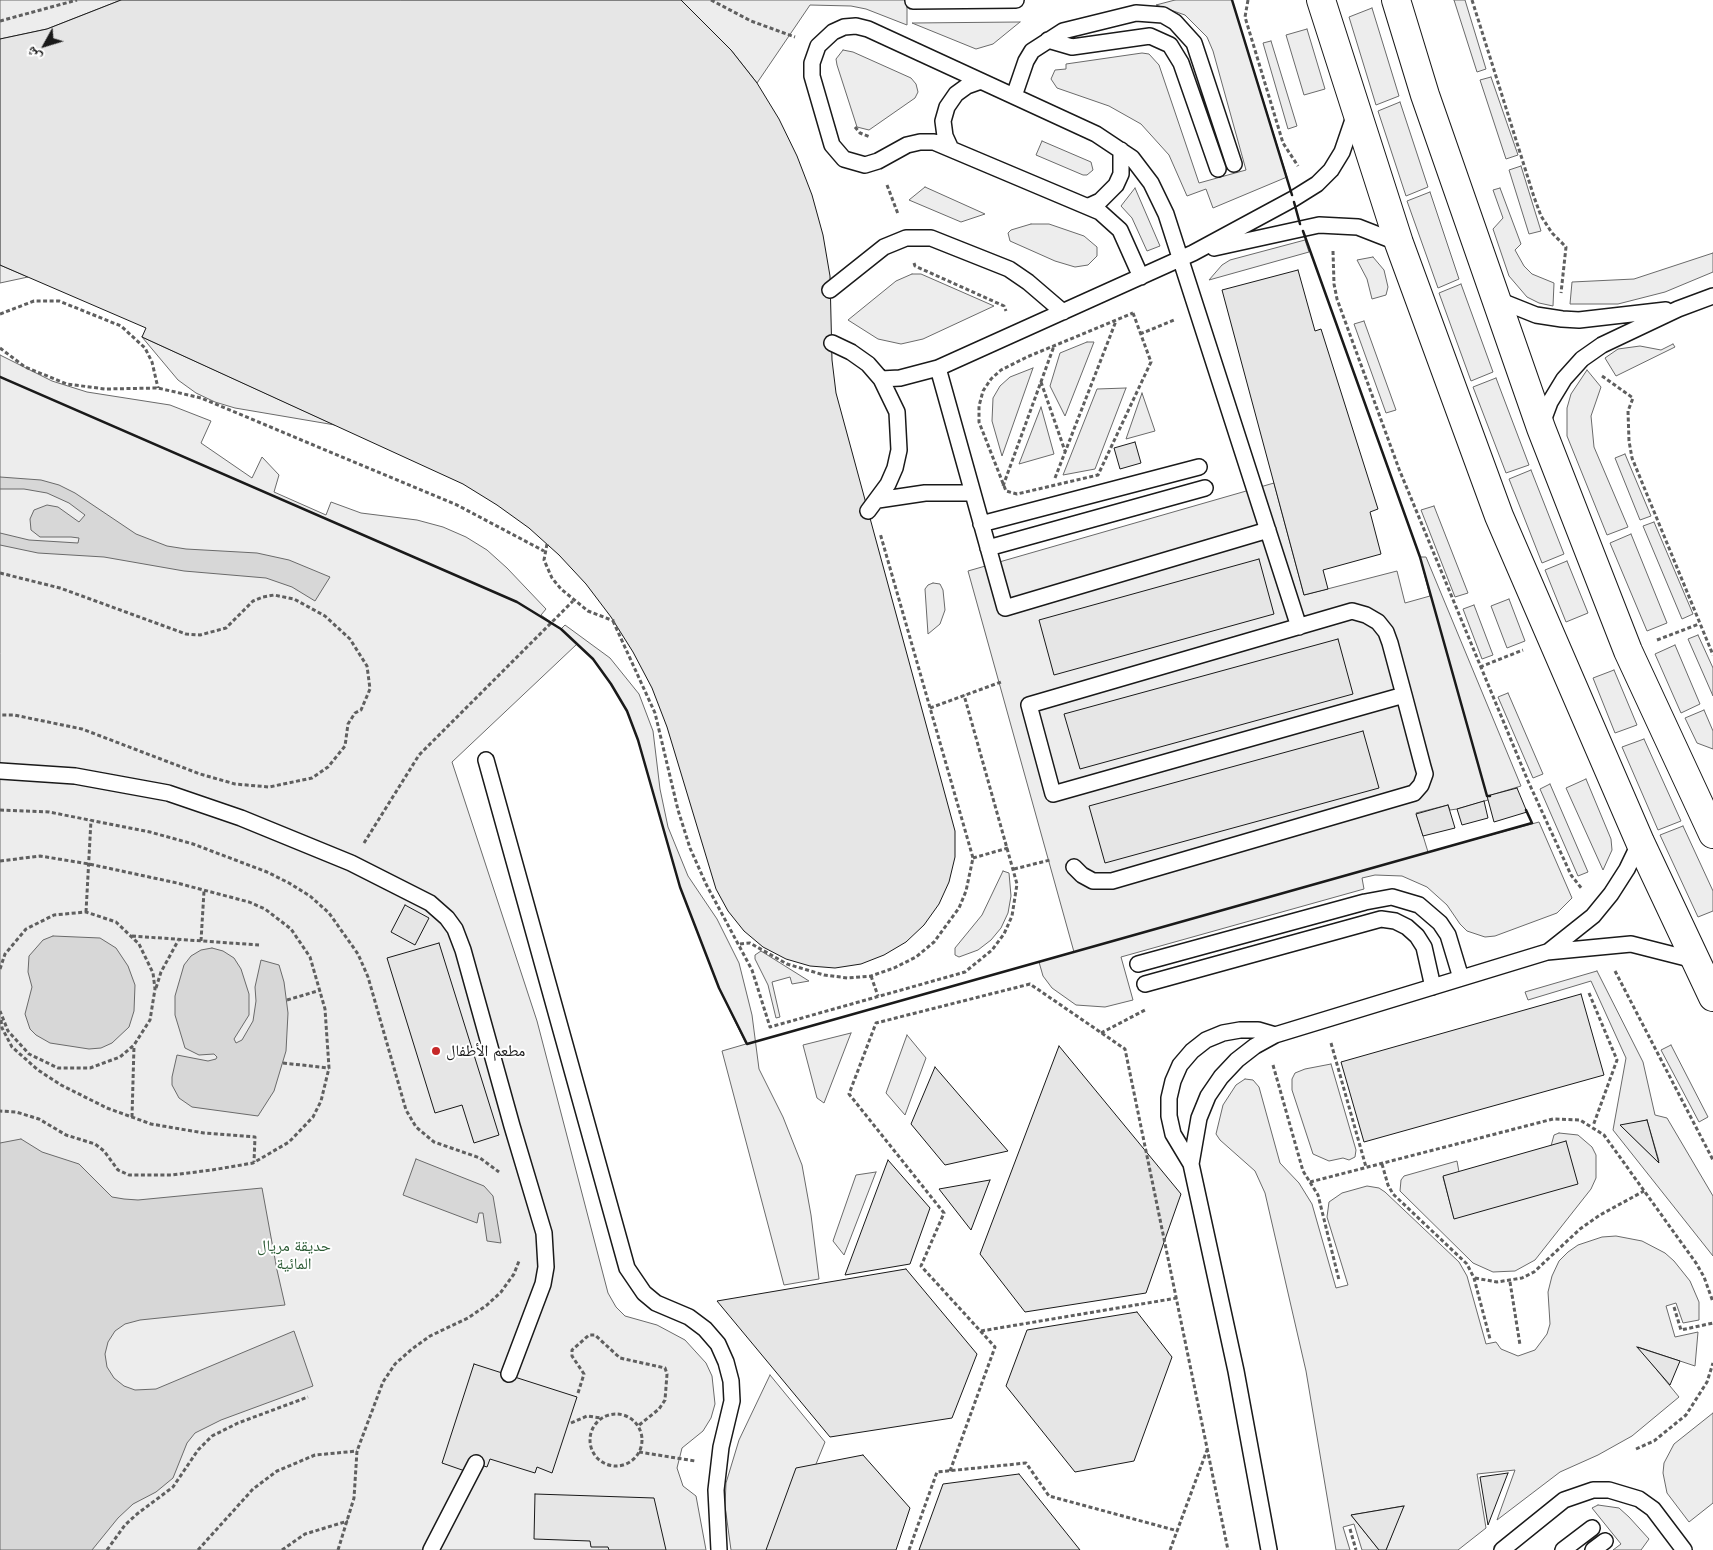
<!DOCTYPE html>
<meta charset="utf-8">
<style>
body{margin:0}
#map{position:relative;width:1713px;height:1550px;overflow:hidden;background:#fff;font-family:Inter,"Noto Naskh Arabic",sans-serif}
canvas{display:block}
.north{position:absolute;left:20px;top:20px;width:50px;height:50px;-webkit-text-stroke:4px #fff;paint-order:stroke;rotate:231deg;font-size:14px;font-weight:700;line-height:20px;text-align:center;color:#1a1a1a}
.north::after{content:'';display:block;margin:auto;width:18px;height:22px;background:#1a1a1a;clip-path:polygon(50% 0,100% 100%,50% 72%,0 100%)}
</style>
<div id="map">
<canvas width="1713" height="1550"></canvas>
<div class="north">ش</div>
</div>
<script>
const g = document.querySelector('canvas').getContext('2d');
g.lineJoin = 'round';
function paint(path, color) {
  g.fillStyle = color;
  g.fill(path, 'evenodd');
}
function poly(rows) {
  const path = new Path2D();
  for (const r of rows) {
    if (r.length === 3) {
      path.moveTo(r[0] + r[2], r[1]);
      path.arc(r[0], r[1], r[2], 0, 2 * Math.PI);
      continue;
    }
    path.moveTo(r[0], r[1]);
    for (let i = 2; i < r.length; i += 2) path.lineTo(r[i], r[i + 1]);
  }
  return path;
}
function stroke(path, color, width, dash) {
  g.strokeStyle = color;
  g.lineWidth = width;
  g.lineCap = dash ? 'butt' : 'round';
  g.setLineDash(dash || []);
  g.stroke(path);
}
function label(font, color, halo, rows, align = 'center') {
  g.font = font + ' Inter,"Noto Naskh Arabic",sans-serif';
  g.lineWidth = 4;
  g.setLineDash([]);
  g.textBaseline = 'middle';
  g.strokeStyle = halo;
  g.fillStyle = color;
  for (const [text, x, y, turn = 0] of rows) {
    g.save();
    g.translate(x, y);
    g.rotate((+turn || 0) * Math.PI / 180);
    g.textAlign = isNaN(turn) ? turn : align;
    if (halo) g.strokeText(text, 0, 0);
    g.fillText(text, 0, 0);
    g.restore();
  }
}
const built = poly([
 [0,0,121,0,47,29,0,39,0,0],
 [681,0,907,0,907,25,866,9,851,6,810,5,757,83,731,50,681,0],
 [1175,0,1232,0,1287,177,1213,208,1206,189,1187,196,1169,155,1141,124,1109,106,1057,88,1051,79,1055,70,1066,69,1066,64,1142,53,1149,54,1159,65,1199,183,1246,170,1213,51,1207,37,1185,15,1156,5,1175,0],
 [1454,0,1465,0,1486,69,1477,72,1454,0],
 [1372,8,1399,96,1376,105,1349,17,1372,8],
 [1020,22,993,44,976,49,912,23,1020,22],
 [1307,29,1325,89,1304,95,1286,35,1307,29],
 [1271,41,1297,126,1288,129,1263,43,1271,41],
 [843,50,853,52,911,78,916,84,918,92,915,98,869,130,857,127,837,65,836,59,843,50],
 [1491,77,1518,155,1506,159,1480,80,1491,77],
 [1400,102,1428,187,1406,196,1378,111,1400,102],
 [1042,141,1091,162,1093,170,1087,175,1083,175,1036,155,1042,141],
 [1521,166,1541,231,1529,234,1509,170,1521,166],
 [925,187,985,214,961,222,909,200,925,187],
 [1135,188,1160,246,1147,251,1132,218,1121,206,1135,188],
 [1500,188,1521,244,1515,250,1524,266,1532,274,1554,283,1553,306,1539,303,1527,297,1509,276,1493,229,1503,218,1493,190,1500,188],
 [1430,192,1459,279,1438,288,1407,201,1430,192],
 [1031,224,1049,224,1084,236,1097,247,1097,256,1088,265,1075,267,1055,261,1010,241,1008,233,1011,230,1031,224],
 [1305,240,1309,252,1209,280,1222,265,1230,260,1305,240],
 [1713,253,1713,272,1665,292,1618,304,1570,304,1572,282,1634,279,1713,253],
 [1373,257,1384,270,1388,287,1386,295,1372,299,1367,279,1357,260,1373,257],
 [0,265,28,277,0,283,0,265],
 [912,274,921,274,994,306,923,339,901,344,878,339,848,320,896,281,912,274],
 [1461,284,1493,372,1471,381,1439,293,1461,284],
 [1364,321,1396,410,1386,413,1354,324,1364,321],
 [142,337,335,425,235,408,215,402,196,393,178,380,142,337],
 [1087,342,1094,342,1065,416,1050,386,1060,353,1087,342],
 [1673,344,1675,347,1616,376,1605,358,1618,349,1640,346,1661,350,1673,344],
 [0,355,52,381,87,392,170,405,211,421,201,443,252,478,262,457,279,475,274,492,326,515,331,502,361,513,417,520,443,527,466,537,487,550,507,568,546,609,541,615,561,629,565,625,610,658,639,694,653,731,660,789,668,827,688,876,717,919,739,963,752,1015,759,1069,783,1117,802,1165,811,1215,819,1279,784,1285,722,1051,746,1044,719,988,680,887,638,740,627,711,611,684,593,659,577,644,452,762,537,1021,608,1293,616,1307,625,1316,657,1325,685,1340,706,1363,712,1376,715,1404,711,1418,703,1431,682,1448,677,1468,683,1486,696,1496,706,1550,0,1550,0,355],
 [1033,368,1002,456,992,421,993,398,1000,386,1010,377,1033,368],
 [1587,370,1601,387,1591,416,1594,447,1628,527,1607,535,1567,436,1567,408,1571,394,1587,370],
 [1496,378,1529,465,1506,473,1473,387,1496,378],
 [1126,388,1095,469,1063,475,1097,389,1126,388],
 [1142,393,1155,431,1126,439,1142,393],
 [1041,407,1054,454,1019,464,1041,407],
 [1625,454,1651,516,1640,520,1615,458,1625,454],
 [1531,470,1564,554,1542,563,1509,479,1531,470],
 [1274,483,1304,595,1397,571,1405,603,1430,596,1420,557,1426,557,1521,786,1488,796,1488,800,1457,809,1450,810,1448,805,1416,813,1428,852,1539,822,1572,898,1557,913,1495,936,1485,937,1467,931,1460,924,1447,905,1427,887,1402,876,1375,875,1362,878,1364,889,1121,957,1133,1000,1105,1007,1076,1005,1052,988,1043,976,1039,962,1074,952,968,571,1274,483],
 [1434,506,1468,593,1455,597,1421,510,1434,506],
 [1654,522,1693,614,1682,619,1643,526,1654,522],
 [1631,534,1667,623,1647,631,1610,543,1631,534],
 [1567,561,1588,613,1566,622,1545,570,1567,561],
 [933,583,940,584,943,590,945,610,940,624,928,634,925,589,928,585,933,583],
 [1509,599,1525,641,1507,648,1491,606,1509,599],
 [1474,605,1493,655,1482,659,1463,609,1474,605],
 [1698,635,1713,668,1713,696,1688,639,1698,635],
 [1675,645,1700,704,1681,713,1655,654,1675,645],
 [1614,670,1637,725,1615,733,1593,678,1614,670],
 [1508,693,1543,774,1533,778,1498,697,1508,693],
 [1704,710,1713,731,1713,749,1697,743,1685,718,1704,710],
 [1644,739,1681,821,1658,830,1622,747,1644,739],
 [1586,779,1611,839,1612,850,1603,870,1566,788,1586,779],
 [1550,784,1588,872,1578,876,1540,789,1550,784],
 [1683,826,1713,891,1713,911,1698,917,1660,835,1683,826],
 [1003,871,1009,873,1011,896,1008,913,1001,928,991,940,978,950,959,957,955,955,955,948,982,915,1003,871],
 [761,951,809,981,792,984,790,977,772,982,780,1017,776,1018,768,985,755,959,755,955,761,951],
 [1597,971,1643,1062,1655,1115,1667,1118,1713,1196,1713,1256,1613,1130,1626,1058,1591,981,1528,1000,1525,992,1597,971],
 [1647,1120,1659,1161,1658,1162,1621,1126,1647,1120],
 [851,1033,824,1103,817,1098,803,1045,851,1033],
 [907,1035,926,1058,905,1115,886,1093,907,1035],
 [1671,1045,1708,1117,1699,1122,1661,1050,1671,1045],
 [1331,1064,1356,1150,1355,1157,1349,1160,1343,1158,1329,1161,1313,1154,1292,1090,1292,1079,1295,1073,1305,1069,1331,1064],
 [1245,1079,1253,1080,1259,1087,1280,1163,1299,1183,1312,1204,1336,1288,1348,1285,1327,1217,1329,1202,1342,1193,1367,1186,1379,1188,1385,1192,1459,1262,1467,1276,1486,1344,1496,1342,1501,1349,1518,1356,1535,1350,1547,1334,1550,1324,1548,1292,1552,1276,1559,1261,1568,1252,1578,1245,1602,1237,1616,1236,1642,1241,1665,1253,1674,1261,1690,1281,1699,1302,1699,1320,1683,1323,1676,1303,1666,1306,1675,1337,1698,1332,1695,1366,1638,1347,1679,1397,1632,1436,1598,1455,1560,1472,1497,1520,1515,1470,1477,1474,1486,1528,1458,1550,1386,1550,1403,1506,1351,1515,1379,1550,1362,1550,1354,1524,1343,1527,1350,1550,1336,1550,1306,1371,1265,1193,1255,1171,1220,1140,1216,1134,1223,1105,1236,1085,1245,1079],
 [1559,1133,1578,1135,1592,1147,1596,1155,1596,1178,1591,1189,1535,1260,1515,1271,1493,1272,1473,1263,1400,1191,1401,1180,1404,1176,1457,1161,1459,1172,1443,1177,1454,1218,1551,1146,1554,1135,1559,1133],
 [876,1172,844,1255,833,1241,856,1175,876,1172],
 [770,1375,825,1442,781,1550,731,1550,725,1506,726,1483,739,1440,770,1375],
 [1713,1413,1713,1503,1689,1522,1667,1493,1663,1473,1664,1463,1674,1444,1713,1413],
 [1598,1505,1619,1508,1629,1517,1649,1539,1641,1550,1613,1550,1621,1544,1592,1508,1598,1505]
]);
const water = poly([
 [0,477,41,480,59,485,75,493,136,534,167,546,186,549,257,553,289,560,330,577,315,601,292,587,266,578,184,571,104,557,38,553,0,545,0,533,29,540,78,543,79,538,71,537,40,537,31,530,30,519,34,510,47,505,58,507,79,522,85,515,69,503,47,493,24,489,0,489,0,477],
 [53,936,100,938,116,948,128,966,135,985,134,1011,129,1027,112,1043,101,1048,89,1049,50,1043,36,1035,30,1029,25,1014,32,987,28,972,29,956,43,940,53,936],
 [212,948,223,951,234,958,241,969,249,994,249,1015,234,1039,236,1043,242,1040,253,1021,256,1001,255,987,261,960,279,965,284,982,288,1013,286,1051,274,1091,258,1116,192,1107,179,1098,172,1085,172,1077,177,1055,208,1061,216,1059,217,1057,214,1054,199,1055,185,1048,175,1015,175,996,184,965,191,956,201,950,212,948],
 [21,1139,42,1152,79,1164,112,1197,124,1199,138,1200,262,1188,277,1270,285,1305,140,1320,125,1324,115,1331,108,1342,105,1354,107,1367,114,1378,124,1386,135,1390,156,1389,294,1331,313,1386,221,1420,195,1433,187,1443,173,1478,156,1492,133,1504,118,1518,92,1550,0,1550,0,1143,21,1139],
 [416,1159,484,1186,493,1196,501,1243,487,1241,483,1213,479,1213,477,1223,403,1195,416,1159]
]);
const building = poly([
 [121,0,681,0,731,50,757,83,779,119,797,156,812,195,823,235,830,276,832,360,836,393,955,831,955,857,949,882,939,904,924,925,906,942,884,955,861,964,835,968,810,966,786,959,763,947,744,931,728,911,716,889,667,727,652,688,633,652,611,617,586,584,559,555,529,528,497,505,463,484,142,337,146,328,0,265,0,39,47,29,121,0],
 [1298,270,1315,331,1321,329,1378,509,1370,512,1381,554,1323,570,1328,589,1304,595,1222,290,1298,270],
 [1135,442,1141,463,1120,469,1114,448,1135,442],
 [1259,559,1274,614,1054,675,1039,620,1259,559],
 [1338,639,1353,694,1080,769,1064,714,1338,639],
 [1363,731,1379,788,1105,863,1089,806,1363,731],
 [1517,788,1527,812,1494,822,1487,796,1517,788],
 [1484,801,1488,818,1462,825,1457,809,1484,801],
 [1448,805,1455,828,1423,836,1416,814,1448,805],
 [405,905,429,918,415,945,391,932,405,905],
 [439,943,499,1135,474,1143,462,1105,435,1113,387,958,439,943],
 [1581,994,1604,1075,1364,1142,1341,1062,1581,994],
 [1059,1046,1181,1194,1146,1293,1025,1312,980,1254,1059,1046],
 [935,1067,960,1096,1008,1151,945,1165,911,1124,935,1067],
 [1647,1120,1659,1163,1620,1125,1647,1120],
 [1566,1141,1578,1184,1454,1219,1443,1176,1566,1141],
 [888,1160,930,1208,910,1264,845,1275,888,1160],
 [990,1180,971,1230,939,1189,990,1180],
 [906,1269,977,1354,952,1418,830,1437,717,1301,906,1269],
 [1137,1312,1172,1357,1134,1461,1075,1472,1006,1386,1027,1330,1137,1312],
 [1637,1347,1680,1361,1670,1385,1637,1347],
 [474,1364,577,1397,552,1473,537,1467,535,1473,490,1459,487,1467,468,1461,465,1471,442,1463,474,1364],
 [863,1455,910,1508,896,1550,766,1550,796,1468,863,1455],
 [1508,1473,1488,1525,1480,1477,1508,1473],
 [1019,1474,1080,1550,919,1550,943,1484,1019,1474],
 [535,1494,654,1498,666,1550,609,1550,608,1547,591,1547,590,1541,534,1539,535,1494],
 [1404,1506,1386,1550,1379,1550,1351,1515,1404,1506]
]);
const path = poly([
 [711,0,751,21,795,37],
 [1248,0,1245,17,1283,143,1298,166],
 [1472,0,1534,197,1541,216,1552,233,1566,247,1561,293],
 [0,21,77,0],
 [855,127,860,133,870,137],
 [887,185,898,214],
 [1333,251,1334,284,1337,299,1399,469,1528,781,1571,875,1582,889],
 [914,263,915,266,1004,306,1006,311],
 [1133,313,1151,362,1098,475,1017,494,1006,491,979,422,979,406,983,391,991,379,1001,370,1027,357,1133,313],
 [0,314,34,301,59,301,121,326,145,348,152,362,158,388],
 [1140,334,1174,320],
 [0,348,25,367,67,384,105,389,158,388,201,398,457,505,544,551],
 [1602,376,1633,398,1628,411,1629,441,1632,458,1713,655],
 [1041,382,1065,451],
 [1055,478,1116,321],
 [1003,486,1054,346],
 [547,544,544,560,552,578,561,589,588,611,614,621],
 [0,573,60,588,186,634,200,635,226,628,253,601,263,597,274,595,294,599,325,616,350,639,367,666,370,689,361,710,355,713,348,724,345,746,328,767,312,778,269,787,235,784,200,774,82,729,14,715,0,715],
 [613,621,655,713,678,810,690,848,706,884,752,970,770,1027,965,972,992,950,1004,934,1012,916,1017,884,964,695],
 [1657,640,1699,624],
 [1480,667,1523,650],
 [930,708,1001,682],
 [0,810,49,812,150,832,193,844,267,872,289,883,310,896,329,913,358,954,368,977,406,1110,416,1127,434,1142,480,1158,499,1172],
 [364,843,419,755,573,601],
 [973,858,1008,848],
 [0,861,40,856,89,864,177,883,249,902,265,909,291,929,310,957,325,1009,329,1068,321,1101,313,1117,289,1142,253,1163,212,1170,172,1175,129,1175,118,1170,104,1151,95,1144,66,1135,39,1119,16,1112,0,1111],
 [1014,869,1050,860],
 [86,912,91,820],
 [132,936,259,945],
 [201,941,204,891],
 [740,944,750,943,787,964,824,975,848,978,871,976,894,968,916,957,934,942,959,908,966,891,973,858,880,533],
 [0,969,5,954,26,929,54,915,86,912,116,922,139,944,153,973,155,989,150,1020,134,1045,120,1057,90,1068,58,1068,29,1054,8,1031,0,1011],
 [1615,971,1713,1160],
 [871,976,878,996],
 [156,988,161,972,179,939],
 [1589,993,1617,1060,1593,1126],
 [287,1000,321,990],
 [1,1020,2,1028,12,1047,38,1070,61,1085,107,1108,151,1124,204,1133,255,1137,254,1162],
 [1101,1033,1145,1010],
 [1331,1043,1366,1167],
 [283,1063,329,1068],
 [1273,1065,1303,1171,1318,1195,1339,1280],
 [132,1117,134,1046],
 [1382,1164,1388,1185,1393,1194,1467,1264,1474,1278,1490,1339],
 [1310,1182,1553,1119,1580,1120,1604,1135,1696,1263,1704,1277,1713,1302],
 [1475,1278,1497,1282,1522,1278,1534,1272,1580,1229,1600,1215,1644,1191],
 [1510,1282,1520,1345],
 [1674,1307,1681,1330,1713,1323],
 [981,1331,1177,1298],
 [578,1393,584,1374,572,1356,572,1350,589,1335,595,1335,620,1358,665,1368,667,1374,665,1400,659,1409,638,1426],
 [616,1440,26],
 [571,1423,587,1416,601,1418],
 [1636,1449,1654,1441,1686,1415,1707,1382,1713,1363],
 [639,1452,695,1461],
 [950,1471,995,1347,921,1266,944,1213,849,1094,876,1023,1030,984,1125,1049,1228,1550],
 [1350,1529,1356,1550],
 [107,1550,125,1525,137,1514,173,1487,198,1450,212,1436,238,1423,308,1397],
 [198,1550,253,1489,277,1471,315,1455,357,1451],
 [282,1550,305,1534,348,1521],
 [338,1550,354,1498,357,1451,383,1382,395,1364,412,1349,430,1336,468,1318,487,1305,501,1292,514,1274,519,1261],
 [909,1550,937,1472,1026,1463,1049,1496,1178,1531],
 [1170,1550,1207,1450]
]);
const lane = poly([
 [913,1,1016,0],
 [1048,40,1072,47,1150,36,1170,45,1181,63,1218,169],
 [1014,96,1026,61,1032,51,1063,31,1136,13,1163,15,1175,22,1194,43,1234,164],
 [951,149,945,136,943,121,947,107,956,94,967,86,981,81],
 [1089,206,1100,201,1116,185,1121,174,1121,150],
 [1214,248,1319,225,1358,227,1399,243],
 [1141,277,1120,230,1100,212,934,142,920,142,907,145,878,161,865,165,844,159,832,145,812,76,812,63,818,46,833,32,844,27,856,26,868,29,1096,134,1132,158,1151,183,1166,214,1299,627],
 [830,290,884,247,906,238,931,238,1009,269,1028,282,1063,312],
 [1496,299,1536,315,1562,319,1579,320,1666,310],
 [832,343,851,352,868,364,881,379,897,412,899,450,895,468,888,484,868,511],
 [938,368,1005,608,1268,530],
 [881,379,900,378,938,368,1193,253,1293,199,1317,184,1331,170,1342,152,1355,114],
 [1541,426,1550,402,1564,379,1582,359,1602,345,1678,309,1713,296],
 [878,500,925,493,972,493],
 [981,524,1199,467],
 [988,548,1205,488],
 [486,760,627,1268,644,1293,656,1303,689,1317,705,1329,718,1344,726,1362,731,1381,732,1401,721,1447,716,1490,719,1550],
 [0,771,75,776,168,793,241,818,351,863,430,903,447,918,455,929,463,950,512,1126,544,1233,546,1267,543,1284,509,1374],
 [1074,867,1082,875,1093,881,1112,881,1414,793,1421,785,1425,774,1423,767,1404,695,1390,643,1386,632,1378,622,1366,615,1352,611,1029,705,1053,794,1404,695],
 [1549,951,1593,916,1611,894,1627,869,1640,842],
 [1138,964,1365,902,1392,897,1419,905,1440,923,1448,935,1461,978],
 [1145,984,1381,919,1395,921,1407,927,1417,936,1424,947,1433,987],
 [1191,1164,1173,1134,1169,1116,1169,1098,1173,1081,1180,1065,1192,1051,1206,1040,1223,1033,1240,1030,1258,1030,1275,1035],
 [431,1550,476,1463],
 [1269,1550,1236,1371,1191,1164,1199,1118,1208,1096,1221,1077,1237,1060,1255,1046,1275,1035,1547,952,1631,944,1694,960],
 [1502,1550,1564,1500,1593,1490,1609,1490,1639,1499,1653,1509,1684,1550],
 [1563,1550,1592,1528],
 [1593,1550,1605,1541]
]);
const street = poly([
 [1321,0,1399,243,1499,516,1640,842,1713,997],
 [1396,0,1425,95,1541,428,1628,651,1713,834]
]);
const wall = poly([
 [1232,0,1292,195],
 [1294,202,1300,224],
 [1303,231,1420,557,1487,796,1490,796],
 [0,377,517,602,561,629,593,659,611,684,627,711,638,740,680,887,719,988,747,1044,1532,823,1526,810]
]);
const markers = [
 [436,1051,5,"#c62828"]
];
const poiNames = [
 ["مطعم الأطفال",446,1051]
];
const parkNames = [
 ["حديقة مريال",294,1246],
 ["المائية",294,1264]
];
paint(built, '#ededed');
stroke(built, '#6a6a6a', 1);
paint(water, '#d7d7d7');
stroke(water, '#6a6a6a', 1);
paint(building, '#e6e6e6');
stroke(building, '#1a1a1a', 1);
stroke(lane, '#1a1a1a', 18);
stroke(street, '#1a1a1a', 30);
stroke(path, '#5f5f5f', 3, [4, 2.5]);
stroke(lane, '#fff', 15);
stroke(street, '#fff', 28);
stroke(wall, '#1a1a1a', 2.5);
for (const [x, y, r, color] of markers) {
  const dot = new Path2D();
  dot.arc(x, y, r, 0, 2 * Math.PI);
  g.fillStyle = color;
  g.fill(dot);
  stroke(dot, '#fff', 2);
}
label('16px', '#1a1a1a', '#fff', poiNames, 'left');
label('16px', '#2b5a34', '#fff', parkNames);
</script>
